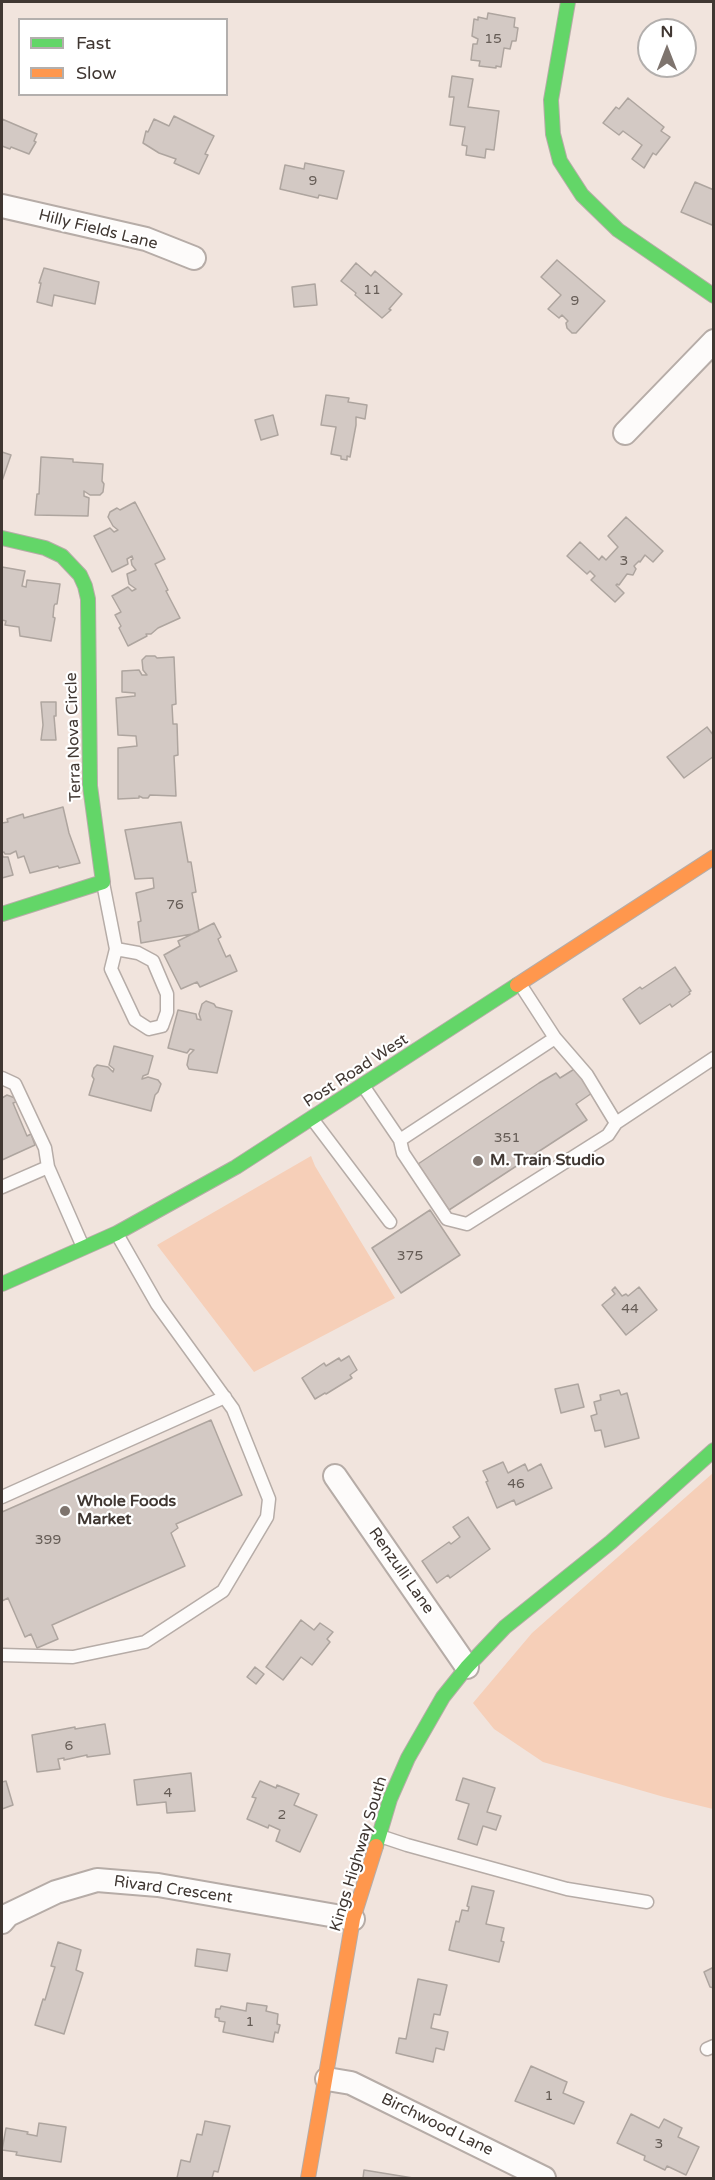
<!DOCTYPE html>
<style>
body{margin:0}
#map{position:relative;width:715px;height:2180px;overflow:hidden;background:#f1e4dd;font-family:"Varela Round",sans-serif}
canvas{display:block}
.frame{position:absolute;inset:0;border:3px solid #403732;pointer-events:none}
.legend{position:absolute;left:18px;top:18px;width:210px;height:78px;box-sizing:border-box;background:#fff;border:2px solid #b3afad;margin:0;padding:8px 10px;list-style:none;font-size:18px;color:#403732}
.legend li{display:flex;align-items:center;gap:12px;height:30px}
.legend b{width:30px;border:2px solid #b3afad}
.north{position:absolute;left:637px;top:18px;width:60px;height:60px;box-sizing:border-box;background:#fff;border:2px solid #b3afad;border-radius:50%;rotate:0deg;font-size:16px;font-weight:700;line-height:24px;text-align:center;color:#403732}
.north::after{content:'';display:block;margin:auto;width:21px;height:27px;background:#7e746e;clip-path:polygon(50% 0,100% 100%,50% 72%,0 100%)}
</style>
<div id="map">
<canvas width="715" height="2180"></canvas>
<div class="frame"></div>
<ul class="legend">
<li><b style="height:8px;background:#63d668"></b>Fast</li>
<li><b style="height:8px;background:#ff974d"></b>Slow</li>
</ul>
<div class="north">N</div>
</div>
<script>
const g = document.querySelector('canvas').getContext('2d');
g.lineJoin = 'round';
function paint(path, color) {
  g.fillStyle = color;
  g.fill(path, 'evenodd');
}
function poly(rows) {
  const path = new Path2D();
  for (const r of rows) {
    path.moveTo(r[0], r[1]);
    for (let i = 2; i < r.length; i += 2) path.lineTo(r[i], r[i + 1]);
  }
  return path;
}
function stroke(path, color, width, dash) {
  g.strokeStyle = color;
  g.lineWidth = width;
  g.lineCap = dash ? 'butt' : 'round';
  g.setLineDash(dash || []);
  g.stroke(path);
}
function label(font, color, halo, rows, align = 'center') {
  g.font = font + ' "Varela Round",sans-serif';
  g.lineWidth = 4.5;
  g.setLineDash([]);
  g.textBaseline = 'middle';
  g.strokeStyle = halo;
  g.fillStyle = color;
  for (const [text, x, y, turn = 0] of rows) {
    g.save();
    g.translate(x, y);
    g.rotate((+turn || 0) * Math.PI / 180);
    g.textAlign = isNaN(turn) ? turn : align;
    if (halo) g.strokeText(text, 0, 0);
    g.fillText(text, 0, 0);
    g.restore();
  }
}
const green = poly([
 [311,1156,315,1166,395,1298,254,1372,157,1245],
 [713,1473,713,1809,664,1797,543,1762,494,1729,473,1703,532,1633]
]);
const building = poly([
 [488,13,515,18,514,27,518,28,516,41,512,41,510,49,504,48,501,67,496,66,496,68,479,66,480,61,471,60,473,44,477,44,478,39,472,36,474,19,478,20,478,17,487,19,488,13],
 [452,76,473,79,468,107,499,111,494,150,486,149,485,158,466,155,467,146,462,145,465,127,450,125,454,97,449,97,452,76],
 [628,98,664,127,661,131,670,137,656,155,653,153,644,168,632,159,642,145,623,131,619,135,603,123,616,107,619,109,628,98],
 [174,116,214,136,205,154,208,155,199,174,174,163,176,159,159,153,143,143,146,131,148,132,154,119,169,126,174,116],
 [2,119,37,134,34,141,36,142,29,154,11,147,10,149,2,146,2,119],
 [305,163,344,171,337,199,319,195,318,198,280,189,285,165,304,169,305,163],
 [695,182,714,190,714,221,712,225,681,212,695,182],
 [557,260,605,301,576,333,572,333,567,328,566,323,568,321,562,315,559,318,548,309,561,295,541,277,557,260],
 [356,263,371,276,375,271,402,294,389,309,391,310,382,318,355,295,356,293,341,281,356,263],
 [44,268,99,282,95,304,54,295,52,306,37,302,41,283,39,283,44,268],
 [315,284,317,305,294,307,292,287,315,284],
 [326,395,349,398,348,402,367,405,365,419,356,417,356,425,350,457,347,456,347,460,341,459,341,456,331,454,336,427,321,425,326,395],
 [273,415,278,435,261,440,255,420,273,415],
 [2,452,11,455,2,481,2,452],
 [41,457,73,459,73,462,103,464,102,481,104,484,103,492,100,495,90,495,84,491,84,496,89,498,88,516,35,515,37,494,39,494,41,457],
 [135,502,165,559,155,564,168,590,166,591,180,618,158,628,151,634,146,634,147,636,128,646,119,628,121,626,115,615,121,612,112,596,128,587,132,591,136,589,129,584,127,574,136,570,132,565,131,560,133,559,132,556,127,559,128,564,112,572,94,536,110,528,114,532,118,530,113,526,108,517,110,512,117,508,120,510,135,502],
 [626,517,663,551,653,562,645,555,640,562,639,561,634,566,636,569,633,575,627,574,619,585,617,584,616,585,624,593,615,602,591,580,595,576,590,571,587,574,567,556,580,542,599,560,602,556,606,560,618,547,608,536,626,517],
 [2,567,25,571,22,586,26,587,27,580,60,584,57,604,55,604,54,606,53,617,55,618,51,641,20,636,19,627,5,625,6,621,2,620,2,567],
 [146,656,155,656,157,658,174,657,176,704,172,705,173,724,177,724,178,755,174,756,176,796,150,795,148,798,143,798,139,796,139,798,118,799,118,748,137,746,136,736,118,735,116,698,135,696,135,693,122,692,122,671,139,670,142,675,147,675,143,670,142,660,146,656],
 [41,702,56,702,56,716,54,716,56,740,41,740,43,725,41,702],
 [707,727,714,736,714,756,684,778,667,757,707,727],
 [63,807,69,833,80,863,59,868,58,866,30,873,24,856,18,858,16,851,10,854,5,854,4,852,2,853,3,857,8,857,13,875,2,878,2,823,8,822,7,819,23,814,24,818,63,807],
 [181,822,188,862,191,862,196,892,192,893,199,931,192,934,141,943,138,922,141,921,136,893,154,888,153,878,135,879,125,830,181,822],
 [214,923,221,937,218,939,226,957,230,955,237,971,200,987,197,982,181,989,164,955,180,946,178,941,214,923],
 [675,967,691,991,689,992,690,994,672,1007,670,1004,640,1024,623,999,640,987,642,989,675,967],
 [206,1001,214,1004,216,1007,232,1011,217,1073,189,1069,187,1065,189,1055,194,1050,190,1049,187,1053,168,1048,178,1010,196,1014,197,1019,201,1020,199,1014,202,1004,206,1001],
 [114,1046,153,1056,148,1074,143,1076,142,1079,148,1077,158,1080,161,1084,158,1092,155,1095,151,1111,89,1095,94,1079,92,1076,94,1068,97,1065,108,1067,113,1072,114,1069,109,1065,114,1046],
 [576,1068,592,1093,576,1104,587,1120,449,1210,418,1164,539,1083,556,1073,560,1078,576,1068],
 [7,1095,15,1098,16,1102,13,1103,27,1136,31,1134,35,1145,2,1160,2,1098,7,1095],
 [430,1210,460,1255,401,1293,372,1248,430,1210],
 [615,1287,622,1296,626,1294,628,1296,639,1287,657,1310,626,1335,602,1305,615,1294,612,1290,615,1287],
 [349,1356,357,1370,350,1375,352,1378,326,1394,325,1393,315,1399,302,1378,324,1363,326,1366,339,1358,341,1361,349,1356],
 [578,1384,584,1407,561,1413,555,1389,578,1384],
 [619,1390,621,1395,627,1393,639,1438,605,1447,601,1430,595,1431,591,1416,597,1414,594,1402,601,1400,600,1395,619,1390],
 [211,1420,242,1495,176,1524,178,1528,171,1533,185,1566,52,1625,58,1639,37,1648,31,1634,25,1637,8,1598,2,1601,2,1512,211,1420],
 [503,1462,508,1473,525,1464,528,1471,541,1464,552,1488,516,1505,514,1500,497,1508,486,1482,488,1481,483,1471,503,1462],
 [468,1517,490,1549,450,1578,448,1575,437,1583,422,1561,449,1542,451,1544,460,1537,453,1527,468,1517],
 [301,1620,314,1630,320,1623,333,1632,327,1639,330,1642,312,1665,301,1657,283,1680,266,1667,301,1620],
 [255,1667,264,1674,256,1684,247,1677,255,1667],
 [105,1724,110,1754,87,1757,87,1755,64,1760,64,1758,58,1759,60,1769,37,1772,32,1735,75,1727,75,1729,105,1724],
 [191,1773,195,1811,167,1813,166,1802,137,1805,134,1780,191,1773],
 [463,1778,495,1788,487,1812,501,1816,496,1830,483,1826,477,1845,458,1839,469,1804,456,1800,463,1778],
 [6,1781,13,1805,2,1809,2,1782,6,1781],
 [260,1781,276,1788,277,1785,299,1794,294,1805,317,1815,300,1852,276,1841,280,1830,269,1825,268,1828,247,1819,256,1798,252,1797,260,1781],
 [472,1886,494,1891,486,1924,504,1928,501,1941,504,1942,499,1962,449,1950,456,1921,459,1922,462,1910,468,1911,469,1907,467,1906,472,1886],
 [58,1942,81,1950,76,1970,83,1973,64,2034,35,2025,43,1999,45,2000,50,1983,55,1967,51,1966,58,1942],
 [197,1949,230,1954,227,1971,195,1966,197,1949],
 [714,1967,714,1988,710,1987,704,1972,714,1967],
 [418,1979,447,1985,440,2015,434,2014,431,2028,448,2032,444,2050,436,2048,433,2062,396,2053,399,2038,406,2039,418,1979],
 [247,2003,267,2006,266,2011,278,2014,277,2024,280,2025,278,2033,275,2032,273,2042,223,2032,225,2022,219,2021,219,2018,215,2017,216,2009,220,2009,221,2006,246,2011,247,2003],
 [531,2066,567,2082,563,2093,584,2102,574,2124,515,2101,531,2066],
 [631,2114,659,2128,664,2119,682,2128,678,2137,699,2147,686,2175,667,2166,665,2170,644,2160,645,2156,617,2143,631,2114],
 [205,2121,230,2126,218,2172,214,2171,212,2178,177,2178,181,2160,190,2162,197,2134,202,2135,205,2121],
 [39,2123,66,2127,61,2162,16,2155,17,2152,2,2150,6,2128,28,2132,27,2134,37,2136,39,2123],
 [364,2170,413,2178,363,2178,364,2170]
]);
const lane = poly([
 [103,883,116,949,111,969,135,1020,149,1029,162,1026,167,1012,167,994,153,961,138,953,116,949],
 [2,1078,15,1084,45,1148,48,1167,2,1187],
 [364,1087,400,1140,555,1038],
 [313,1120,390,1222],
 [616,1123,714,1058],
 [400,1140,403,1153,447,1219,467,1224,608,1135,616,1123,587,1075,555,1038,520,984],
 [48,1167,83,1247],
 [2,1497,225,1397],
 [2,1655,73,1657,145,1642,223,1591,267,1517,269,1499,233,1409,157,1304,117,1234],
 [380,1836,407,1845,567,1889,647,1902],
 [707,2049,714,2046]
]);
const street = poly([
 [2,206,146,239,194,258],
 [625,433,714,341],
 [335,1476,467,1667],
 [2,1922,8,1915,56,1892,97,1880,158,1885,353,1919],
 [327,2079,351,2083,544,2178]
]);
const fast = poly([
 [568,2,551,100,553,134,560,161,582,195,618,230,714,296],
 [2,538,45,548,62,556,80,575,85,586,88,599,90,786,103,882,2,914],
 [2,1284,117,1233,236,1167,517,985],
 [376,1846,390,1799,408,1758,443,1697,467,1667,505,1627,611,1542,714,1450]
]);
const slow = poly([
 [517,985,714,857],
 [308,2178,353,1919,376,1846]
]);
const markers = [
 [478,1161,6,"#7e746e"],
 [65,1511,6,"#7e746e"]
];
const numberNames = [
 ["15",493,39],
 ["9",313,181],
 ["11",372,290],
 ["9",575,301],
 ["3",624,561],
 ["76",175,905],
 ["351",507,1138],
 ["375",410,1256],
 ["44",630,1309],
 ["46",516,1484],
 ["399",48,1540],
 ["6",69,1746],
 ["4",168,1793],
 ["2",282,1815],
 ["1",250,2022],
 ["1",549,2096],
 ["3",659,2144]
];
const streetNames = [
 ["Hilly Fields Lane",98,230,14],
 ["Terra Nova Circle",74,737,-92],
 ["Post Road West",356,1071,-33],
 ["Renzulli Lane",401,1571,55],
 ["Kings Highway South",359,1854,-73],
 ["Rivard Crescent",173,1890,8],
 ["Birchwood Lane",437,2125,26]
];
const poiNames = [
 ["M. Train Studio",490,1161],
 ["Whole Foods",77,1502],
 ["Market",77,1520]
];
paint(green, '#f6cfb8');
paint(building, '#d3c9c4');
stroke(building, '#aea59f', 1.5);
stroke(lane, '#b6aca7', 15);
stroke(street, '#b6aca7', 26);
stroke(fast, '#b6aca7', 16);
stroke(slow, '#b6aca7', 16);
stroke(lane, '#fdfbfa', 12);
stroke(street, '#fdfbfa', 22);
stroke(fast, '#63d668', 14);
stroke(slow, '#ff974d', 14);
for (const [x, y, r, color] of markers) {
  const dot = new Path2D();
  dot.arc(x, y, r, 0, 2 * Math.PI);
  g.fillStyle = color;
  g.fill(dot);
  stroke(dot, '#fff', 2);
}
label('14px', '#655c56', null, numberNames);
label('16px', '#403732', '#fff', streetNames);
label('bold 16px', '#403732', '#fff', poiNames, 'left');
</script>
